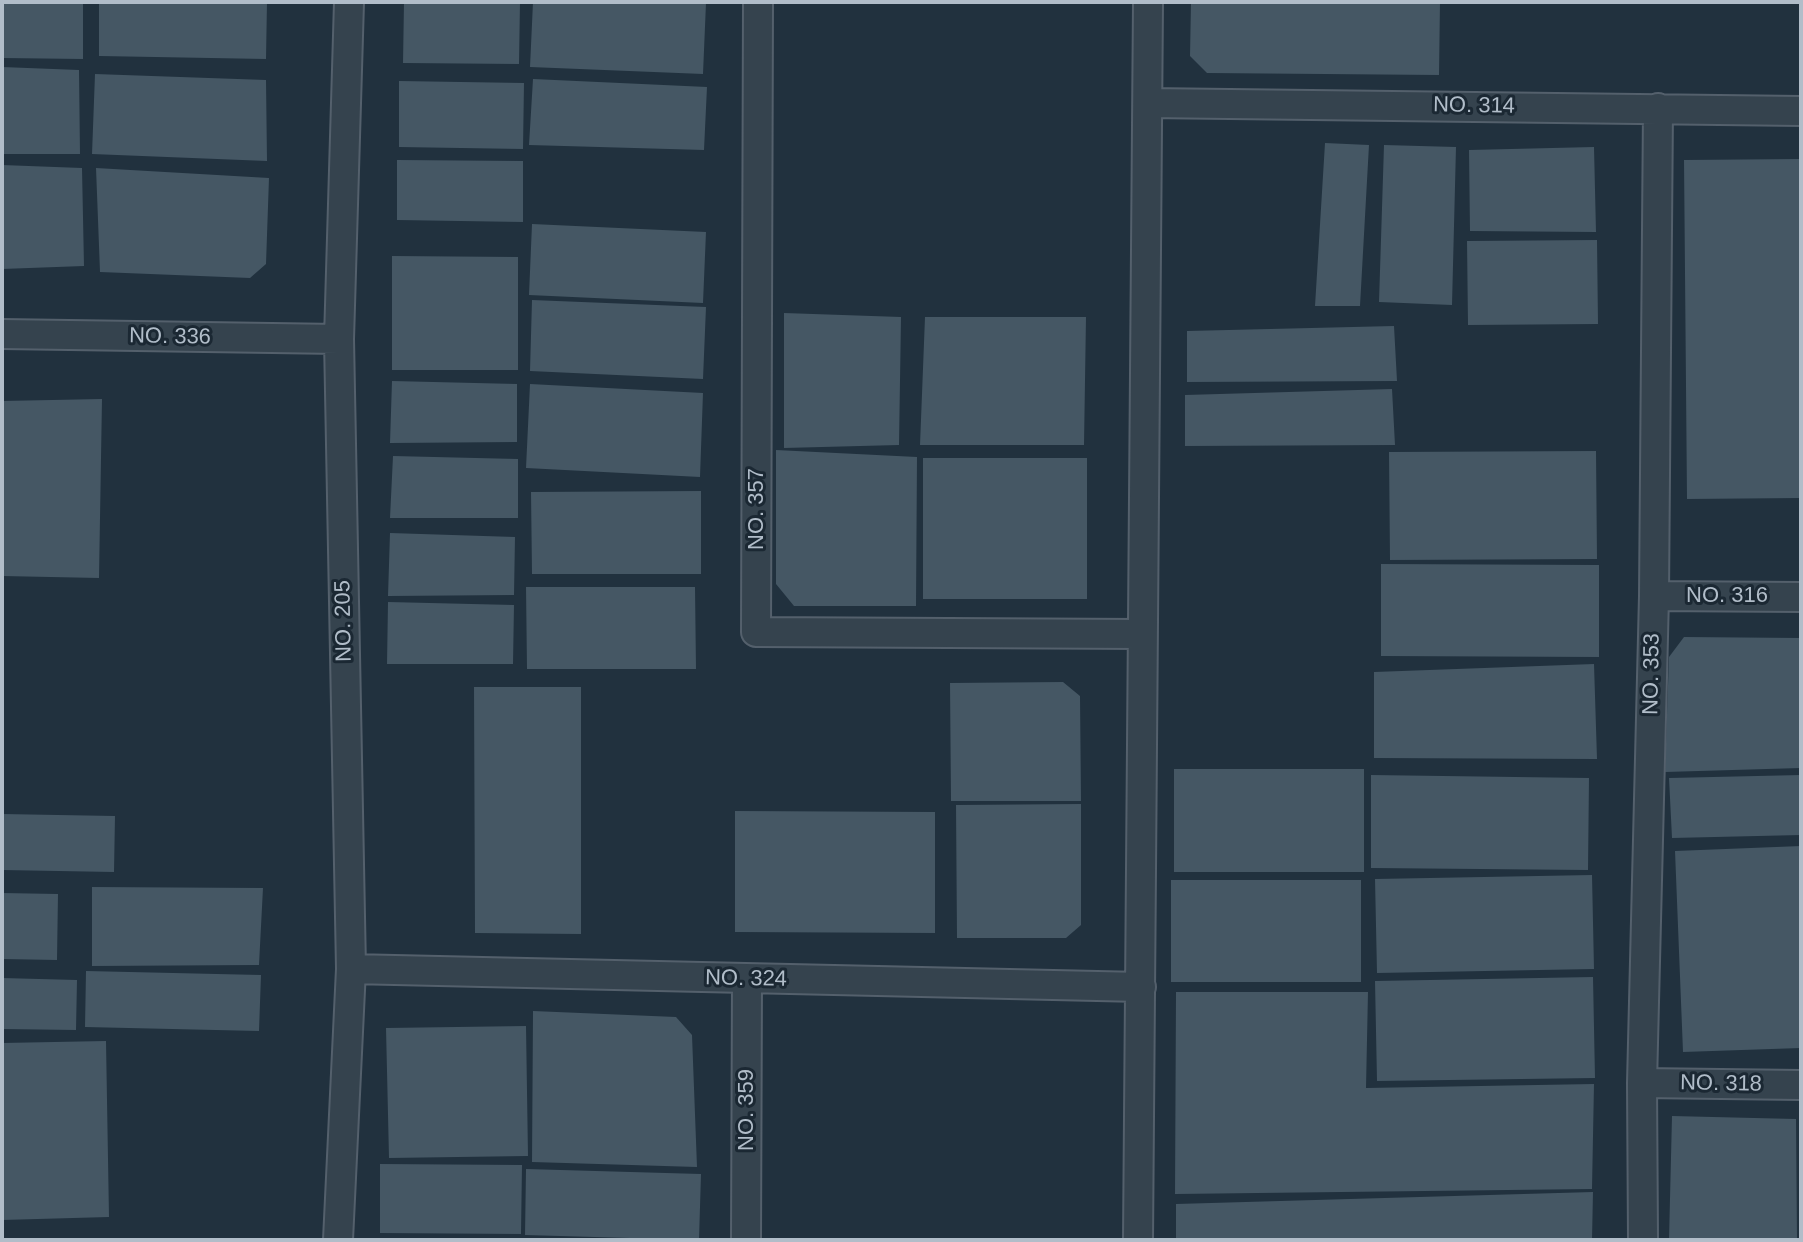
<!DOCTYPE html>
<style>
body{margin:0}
#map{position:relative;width:1803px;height:1242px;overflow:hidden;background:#21313e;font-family:Helvetica,sans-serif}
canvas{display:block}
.frame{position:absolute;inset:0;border:4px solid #b1bdc9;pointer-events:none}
</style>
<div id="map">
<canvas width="1803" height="1242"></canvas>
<div class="frame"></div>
</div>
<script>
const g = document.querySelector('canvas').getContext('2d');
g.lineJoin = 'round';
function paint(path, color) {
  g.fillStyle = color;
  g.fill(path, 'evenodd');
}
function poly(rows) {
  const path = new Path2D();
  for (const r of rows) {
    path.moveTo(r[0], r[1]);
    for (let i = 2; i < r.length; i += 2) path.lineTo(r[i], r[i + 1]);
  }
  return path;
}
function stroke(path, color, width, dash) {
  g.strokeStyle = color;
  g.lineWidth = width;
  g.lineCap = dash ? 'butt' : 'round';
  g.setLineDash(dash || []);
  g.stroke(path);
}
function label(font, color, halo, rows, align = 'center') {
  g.font = font + ' Helvetica,sans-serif';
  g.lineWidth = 6;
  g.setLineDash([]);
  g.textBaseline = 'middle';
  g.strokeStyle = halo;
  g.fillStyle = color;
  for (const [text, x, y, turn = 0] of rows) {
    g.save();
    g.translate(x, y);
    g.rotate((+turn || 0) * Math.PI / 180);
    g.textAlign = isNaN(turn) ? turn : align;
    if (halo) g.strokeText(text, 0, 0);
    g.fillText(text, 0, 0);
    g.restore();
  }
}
const building = poly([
 [2,2,83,2,83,59,2,58],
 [99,2,267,2,266,59,99,56],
 [404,2,520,2,519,64,403,63],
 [533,2,706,3,703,74,530,67],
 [1191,2,1440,2,1439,75,1207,73,1190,56],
 [2,67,79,70,80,154,2,154],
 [95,74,266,80,267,161,92,154],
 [533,79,707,87,704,150,529,145],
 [399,81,524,83,523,149,399,147],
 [1325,143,1369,145,1360,306,1315,306],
 [1384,145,1456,147,1452,305,1379,302],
 [1594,147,1596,232,1470,231,1469,150],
 [1801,159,1801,498,1687,499,1684,160],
 [397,160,523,161,523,222,397,220],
 [2,165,82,168,84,266,2,269],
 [96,168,269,178,266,264,250,278,100,272],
 [532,224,706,232,703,303,529,295],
 [1597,240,1598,324,1468,325,1467,241],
 [392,256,518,257,518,370,392,370],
 [532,300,706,307,703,379,530,371],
 [784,313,901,317,899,445,784,448],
 [925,317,1086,317,1084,445,920,445],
 [1394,326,1397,381,1187,382,1187,331],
 [392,381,517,384,517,442,390,443],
 [530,384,703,393,700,477,526,468],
 [1392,389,1395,445,1185,446,1185,395],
 [102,399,99,578,2,576,2,401],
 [776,450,917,457,916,606,794,606,776,584],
 [1596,451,1597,559,1390,560,1389,452],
 [393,456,518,459,518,518,390,518],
 [923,458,1087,458,1087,599,923,599],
 [701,491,701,574,532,574,531,492],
 [390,533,515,537,514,595,388,596],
 [1381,564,1599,565,1599,657,1381,656],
 [526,587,695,587,696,669,527,669],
 [388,602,514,605,513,664,387,664],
 [1684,637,1801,638,1801,768,1665,772,1669,657],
 [1594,664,1597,759,1374,758,1374,672],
 [1063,682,1080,696,1081,801,951,801,950,683],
 [474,687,581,687,581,934,475,933],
 [1174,769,1364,769,1364,872,1174,872],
 [1371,775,1589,778,1588,870,1371,868],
 [1801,775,1801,835,1672,838,1669,778],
 [1081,804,1081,925,1066,938,957,938,956,805],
 [735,811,935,812,935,933,735,932],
 [2,814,115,816,114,872,2,870],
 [1801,846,1801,1048,1683,1052,1675,851],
 [1592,875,1594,969,1377,973,1375,879],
 [1171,880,1361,880,1361,982,1171,982],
 [92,887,263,888,259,965,92,966],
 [2,893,58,894,57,960,2,959],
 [86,971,261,975,259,1031,85,1027],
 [1593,977,1595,1078,1377,1081,1375,981],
 [2,978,77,980,76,1030,2,1029],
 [1176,992,1368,992,1366,1088,1594,1084,1592,1189,1175,1194],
 [533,1011,676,1017,692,1035,697,1167,532,1162],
 [526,1026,528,1156,389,1158,386,1028],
 [106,1041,109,1217,2,1220,2,1043],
 [1672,1116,1796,1119,1797,1240,1669,1240],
 [380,1164,522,1165,521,1234,380,1233],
 [526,1169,701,1174,699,1240,525,1235],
 [1593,1192,1592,1240,1176,1240,1176,1204]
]);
const minor = poly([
 [758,2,756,632,1140,634],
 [1148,103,1801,111],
 [2,334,339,339],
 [1654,596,1801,597],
 [351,969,1141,987],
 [1642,1083,1801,1085],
 [338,1240,351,969,339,339,349,2],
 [746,1240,747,980],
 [1138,1240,1148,2],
 [1643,1240,1642,1083,1654,596,1658,108]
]);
const streetNames = [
 ["NO. 314",1474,106,1],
 ["NO. 336",170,337,1],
 ["NO. 357",757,509,-90],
 ["NO. 316",1727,596],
 ["NO. 205",344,621,-91],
 ["NO. 353",1652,674,-89],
 ["NO. 324",746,979,1],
 ["NO. 318",1721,1084,1],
 ["NO. 359",747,1110,-90]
];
paint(building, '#455764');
stroke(minor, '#54606c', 32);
stroke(minor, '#35434e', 28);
label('22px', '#b1bdc9', '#1b2833', streetNames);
</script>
